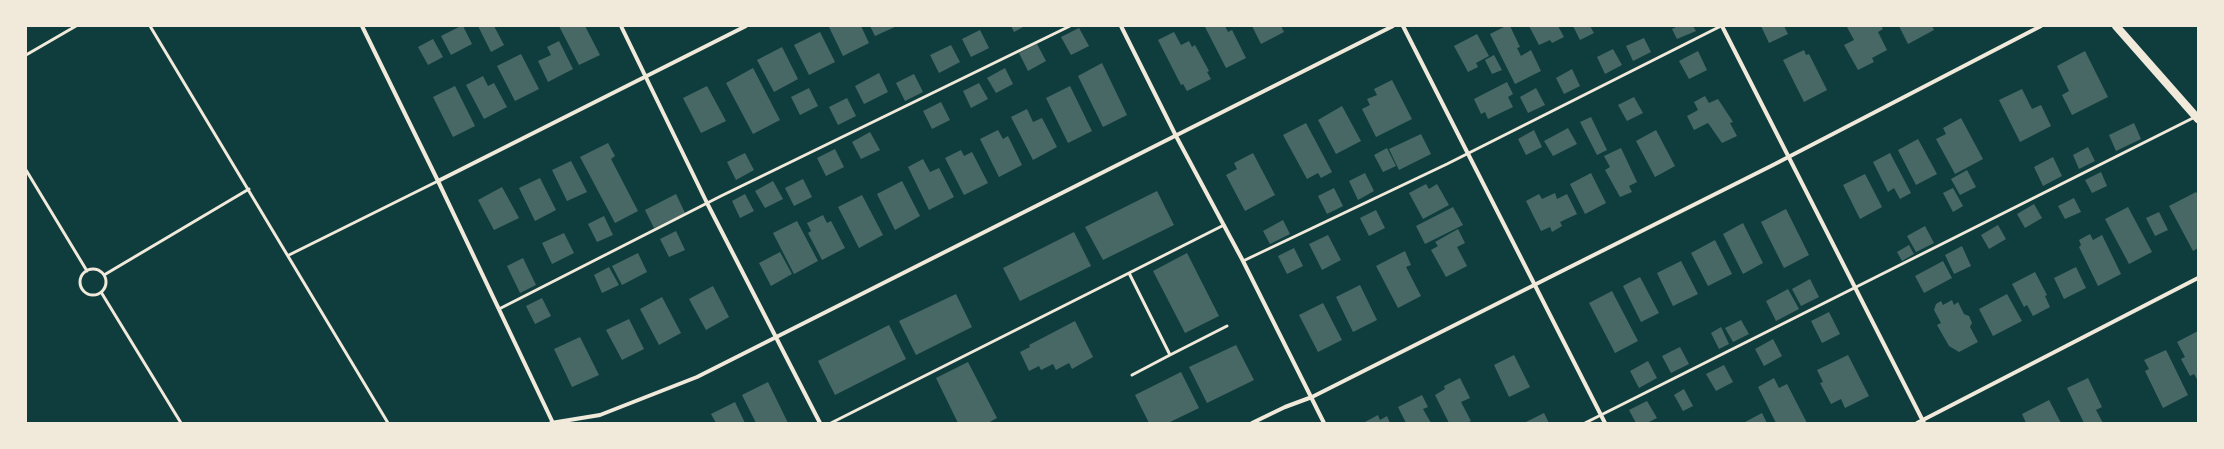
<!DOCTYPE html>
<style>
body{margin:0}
#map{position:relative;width:2224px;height:449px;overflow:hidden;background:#0f3d3e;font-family:Roboto,sans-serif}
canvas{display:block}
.frame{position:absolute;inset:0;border:27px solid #f1e9da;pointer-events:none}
</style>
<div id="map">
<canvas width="2224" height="449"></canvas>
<div class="frame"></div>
</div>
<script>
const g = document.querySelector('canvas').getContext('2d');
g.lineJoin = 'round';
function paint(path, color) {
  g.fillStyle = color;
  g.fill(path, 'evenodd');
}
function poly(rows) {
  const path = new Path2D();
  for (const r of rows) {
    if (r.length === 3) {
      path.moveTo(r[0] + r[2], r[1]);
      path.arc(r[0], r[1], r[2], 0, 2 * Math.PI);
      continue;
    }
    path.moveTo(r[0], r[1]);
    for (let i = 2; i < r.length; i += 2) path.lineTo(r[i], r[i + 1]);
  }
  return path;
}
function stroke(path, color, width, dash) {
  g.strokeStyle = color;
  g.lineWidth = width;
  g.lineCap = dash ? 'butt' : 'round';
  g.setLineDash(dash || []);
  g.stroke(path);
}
const building = poly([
 [461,26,463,26,472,44,451,55,441,36],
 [478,26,494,26,504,45,491,52],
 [559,26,585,26,600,55,579,65],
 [831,26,861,26,869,43,843,56,829,27],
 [870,26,897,26,875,36],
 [1011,26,1025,26,1014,32],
 [1207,26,1225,26,1228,32,1232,30,1246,58,1226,68,1205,27],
 [1252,26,1281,26,1284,32,1261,44],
 [1506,26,1510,26,1520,47,1517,48,1521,56,1531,50,1541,71,1515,84,1490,34],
 [1529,26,1558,26,1564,37,1552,43,1550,40,1539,45],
 [1573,26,1590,26,1594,33,1580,40],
 [1678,26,1693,26,1696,31,1677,39,1672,29],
 [1761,26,1784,26,1788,34,1769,43],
 [1849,26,1881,26,1883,29,1878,32,1887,50,1872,58,1874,62,1858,70,1844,45,1854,40,1847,27],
 [1899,26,1932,26,1934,30,1908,44],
 [1079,28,1089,46,1071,55,1061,37],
 [980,30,989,48,971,57,962,39],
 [820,32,835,62,809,75,794,45],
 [1174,32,1181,45,1189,41,1192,47,1195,45,1209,71,1207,72,1211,79,1187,91,1183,84,1181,85,1158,40],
 [1477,34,1489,56,1476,63,1478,67,1468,72,1454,46],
 [1644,38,1651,52,1633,61,1626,46],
 [433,39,443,57,428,65,418,47],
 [559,41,573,69,548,82,538,61,551,55,547,47],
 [1037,44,1046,61,1028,71,1019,53],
 [951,45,960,62,939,73,930,55],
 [782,47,798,79,774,92,757,60],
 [1613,49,1622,65,1605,74,1597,57],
 [1804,50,1806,55,1809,54,1827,90,1804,102,1783,60],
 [1698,51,1707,70,1689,79,1679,61],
 [2085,51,2108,97,2072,115,2062,95,2069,91,2057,66],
 [521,54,539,89,515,101,497,66],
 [1494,55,1502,70,1492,74,1485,60],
 [1102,63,1127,115,1103,127,1078,76],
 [753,68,780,120,753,134,726,83],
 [1005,68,1013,84,996,93,987,78],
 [1572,69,1580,86,1564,94,1556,78],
 [879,73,888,92,864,104,855,86],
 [914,74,923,92,905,101,896,83],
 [483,76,488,86,494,83,507,107,484,119,466,85],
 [1392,80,1412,119,1376,137,1362,109,1370,105,1367,99,1377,95,1374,89],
 [1507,82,1513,94,1508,97,1513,107,1488,119,1485,112,1481,114,1474,99],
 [979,83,988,99,971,108,963,91],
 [455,86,475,126,453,137,433,97],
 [707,86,726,121,701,133,683,98],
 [1070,86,1092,131,1068,143,1046,98],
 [809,88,818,106,800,115,791,97],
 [1536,88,1545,105,1528,113,1520,97],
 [2022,89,2032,109,2041,105,2051,126,2020,142,1999,100],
 [1705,96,1709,103,1718,99,1733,122,1730,123,1737,136,1722,143,1708,123,1694,130,1687,116,1698,110,1694,102],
 [1634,97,1643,113,1627,121,1618,105],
 [847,98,856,116,838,125,829,107],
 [941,102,950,120,932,129,923,111],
 [1342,106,1361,141,1336,154,1318,120],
 [1027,109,1033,122,1042,118,1057,147,1033,160,1011,117],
 [1591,117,1607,150,1597,155,1580,122],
 [1961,118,1983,159,1955,174,1936,139,1946,134,1943,128],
 [1306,123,1332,172,1321,178,1318,173,1307,179,1283,135],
 [2134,123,2141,139,2116,151,2109,135],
 [1568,128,1577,144,1553,156,1544,141],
 [998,130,1003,139,1008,136,1022,165,999,177,980,139],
 [1534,130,1542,147,1526,155,1518,139],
 [1656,130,1675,166,1655,177,1636,141],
 [870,132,880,150,861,159,852,142],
 [1421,134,1431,154,1399,170,1389,149],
 [1918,139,1937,174,1916,185,1898,150],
 [608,143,615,156,611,159,638,211,615,223,580,157],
 [2088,147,2095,161,2079,169,2073,155],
 [1387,148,1396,166,1383,172,1374,155],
 [1621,148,1637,182,1629,186,1632,192,1620,197,1605,170,1610,167,1604,156],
 [835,149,844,167,826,176,817,158],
 [961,150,964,156,972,152,988,183,964,195,945,158],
 [745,153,754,170,736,180,727,162],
 [1253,153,1275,195,1245,211,1226,175,1237,169,1234,163],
 [1890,153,1911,193,1900,199,1894,188,1888,192,1873,162],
 [2053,157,2062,176,2043,186,2034,167],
 [923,159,930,172,939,168,954,197,929,210,908,167],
 [571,161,587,192,567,201,552,170],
 [1967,170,1976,187,1960,195,1951,179],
 [2101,172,2107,186,2092,193,2085,180],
 [1365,173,1374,191,1358,200,1349,181],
 [1591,173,1606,203,1585,214,1570,184],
 [1865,174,1882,207,1860,219,1843,185],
 [540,178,556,210,535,221,519,188],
 [803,179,812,197,794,206,785,188],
 [773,181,783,199,765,208,755,191],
 [902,181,920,216,895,230,877,194],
 [1426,184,1429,189,1437,184,1449,205,1423,219,1409,193],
 [502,187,519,218,494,230,478,200],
 [1334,188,1343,206,1327,214,1318,196],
 [1953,188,1963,206,1953,212,1943,193],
 [1157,191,1174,225,1103,260,1085,227],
 [2196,192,2198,195,2198,248,2193,251,2169,206],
 [1555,193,1557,199,1567,194,1577,214,1560,222,1562,226,1552,232,1550,227,1541,231,1526,201,1539,194,1542,199],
 [676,194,685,213,654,228,645,210],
 [745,194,754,211,740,218,732,201],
 [862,195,883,235,859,248,838,207],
 [2074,198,2081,212,2065,219,2058,206],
 [2034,204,2042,218,2025,228,2017,214],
 [1453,207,1463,225,1425,244,1416,226],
 [2128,207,2152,252,2129,264,2105,219],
 [1786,209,1809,255,1784,268,1761,222],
 [1376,210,1385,228,1369,236,1360,218],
 [2159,212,2168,230,2155,236,2146,218],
 [823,215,827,223,831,221,845,248,822,260,808,233,811,231,807,223],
 [604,216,613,235,597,242,588,224],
 [1283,220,1290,234,1270,244,1263,231],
 [797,221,818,261,794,274,773,233],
 [1743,223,1763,263,1743,274,1723,234],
 [1998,225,2006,239,1989,249,1981,235],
 [1925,226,1934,243,1916,252,1907,236],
 [1458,229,1465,243,1457,247,1467,266,1446,277,1431,250,1438,246,1435,242],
 [676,231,685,250,669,257,660,239],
 [1074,232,1091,266,1020,301,1003,268],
 [564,233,574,253,552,264,542,243],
 [2090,234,2093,240,2102,235,2121,274,2098,286,2079,247,2081,245,2079,240],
 [1328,235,1341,260,1322,270,1309,244],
 [1715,240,1732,274,1708,286,1691,253],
 [1909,245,1914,254,1902,261,1897,252],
 [1962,246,1971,266,1954,274,1945,255],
 [1294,248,1303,266,1287,274,1278,256],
 [1405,251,1411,265,1406,267,1421,296,1398,308,1376,266],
 [780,252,792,274,771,286,759,263],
 [638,253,647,272,622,285,612,266],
 [1187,253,1219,316,1185,333,1153,271],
 [523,258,536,285,520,293,507,266],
 [1681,261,1698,294,1673,306,1657,273],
 [1943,261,1952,278,1924,293,1915,276],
 [609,267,619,285,602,293,594,275],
 [2076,267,2086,288,2064,299,2054,278],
 [2035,272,2047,295,2045,296,2050,307,2033,316,2027,305,2024,307,2012,284],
 [1640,277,1659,313,1641,322,1623,286],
 [1810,279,1819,297,1801,306,1792,289],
 [1360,285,1377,320,1353,332,1336,297],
 [713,286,729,317,706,330,689,299],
 [1788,289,1799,309,1776,321,1766,301],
 [1612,291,1638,341,1615,353,1589,303],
 [956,294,972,327,916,355,899,321],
 [2007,294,2022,321,1993,336,1979,309],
 [662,297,681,333,659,345,640,309],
 [542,298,551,316,535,324,526,306],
 [1952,300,1954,305,1958,302,1964,314,1969,316,1972,323,1970,327,1978,342,1959,352,1949,346,1937,325,1941,323,1934,310,1936,304,1941,301,1943,305],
 [1323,303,1342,340,1318,352,1299,315],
 [1829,312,1840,334,1822,343,1811,321],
 [629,319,644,349,622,360,606,330],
 [1741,320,1749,334,1733,342,1725,328],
 [1075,321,1093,357,1072,369,1069,363,1056,370,1053,364,1041,370,1039,366,1029,371,1020,352,1030,347,1029,345],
 [889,325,906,359,835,395,818,361],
 [1721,327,1729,344,1719,349,1711,333],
 [2198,331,2198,381,2194,374,2190,376,2181,359,2185,357,2177,342],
 [580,337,599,375,572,387,554,349],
 [1773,339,1782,356,1764,366,1755,349],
 [1236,345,1254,380,1207,403,1189,367],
 [1680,347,1689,364,1671,373,1662,356],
 [2166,350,2188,395,2163,408,2145,371,2149,369,2144,360],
 [1514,355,1530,387,1509,397,1494,365],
 [1848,355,1869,396,1845,408,1841,399,1831,404,1820,383,1823,382,1817,370],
 [1648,361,1657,378,1639,388,1630,371],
 [968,362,997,418,988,423,958,423,936,378],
 [1724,365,1733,382,1716,391,1706,374],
 [1181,372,1199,408,1168,423,1149,423,1135,395],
 [1460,378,1470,398,1461,402,1471,421,1467,423,1449,423,1435,395,1445,389,1444,386],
 [1774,378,1779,388,1787,384,1807,423,1776,423,1758,387],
 [2088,378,2102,407,2096,410,2103,423,2084,423,2067,388],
 [768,382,788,423,756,423,742,395],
 [1684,389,1693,406,1683,411,1674,395],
 [1422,395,1428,407,1423,409,1431,423,1406,423,1398,407],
 [2049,400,2061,423,2026,423,2022,414],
 [1647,401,1657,418,1647,423,1636,423,1629,410],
 [735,402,745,423,716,423,711,414],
 [1544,413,1549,423,1524,423],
 [1762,413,1767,423,1746,423,1745,422],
 [1378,415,1380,420,1387,416,1390,423,1363,423]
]);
const service = poly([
 [150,26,388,423],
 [26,55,76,26],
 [26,170,87,271],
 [1224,225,1129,273,1170,355,1227,326],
 [289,255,438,181],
 [1243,261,1447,164,1721,26],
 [93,282,13],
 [104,275,249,189],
 [101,292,181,423],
 [499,309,721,196,1070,26],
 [1132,375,1170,355],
 [831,423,1129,273],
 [1585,423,2195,117]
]);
const minor = poly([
 [362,26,438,181,553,423],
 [621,26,707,203,820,423],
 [1121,26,1176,136,1243,261,1324,423],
 [1403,26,1605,423],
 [1722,26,1924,423],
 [438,181,746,26],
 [551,423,600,415,697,377,1393,26],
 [1252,423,1285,407,1312,397,1560,272,1773,165,2041,26],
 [1917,423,2198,278]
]);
const secondary = poly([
 [2116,26,2198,119]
]);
paint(building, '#486865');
stroke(service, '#f1e9da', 3);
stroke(minor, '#f1e9da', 4);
stroke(secondary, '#f1e9da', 8);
</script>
